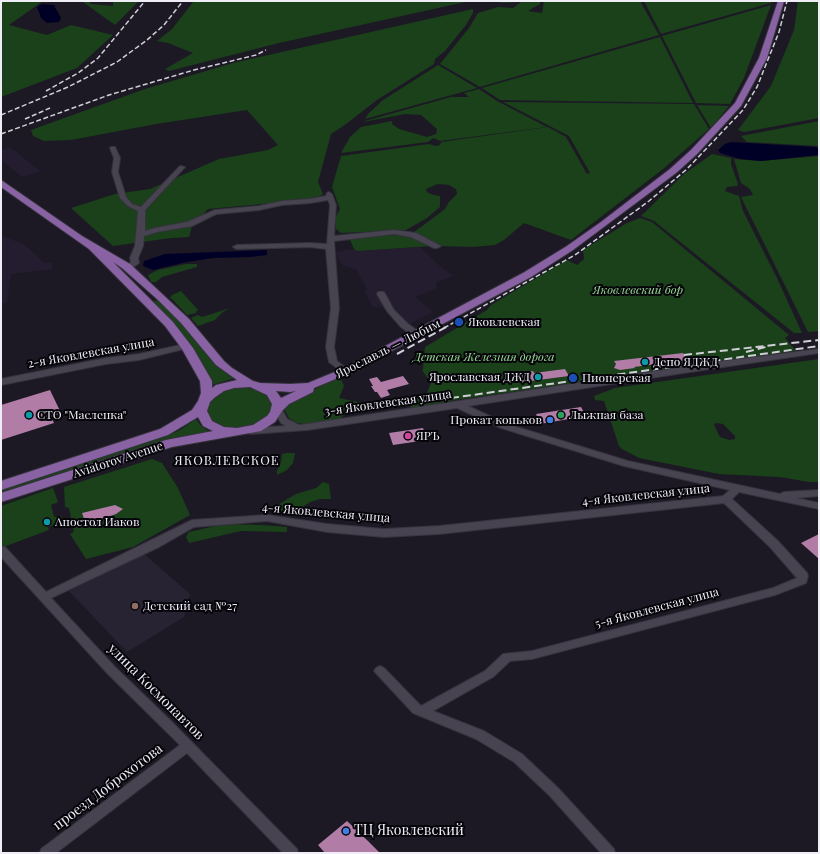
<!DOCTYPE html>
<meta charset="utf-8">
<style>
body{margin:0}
#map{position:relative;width:820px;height:854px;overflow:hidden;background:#1c1925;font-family:"Playfair Display",serif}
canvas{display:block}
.frame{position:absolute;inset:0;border:2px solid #efedf6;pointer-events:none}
</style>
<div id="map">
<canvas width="820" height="854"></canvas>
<div class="frame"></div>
</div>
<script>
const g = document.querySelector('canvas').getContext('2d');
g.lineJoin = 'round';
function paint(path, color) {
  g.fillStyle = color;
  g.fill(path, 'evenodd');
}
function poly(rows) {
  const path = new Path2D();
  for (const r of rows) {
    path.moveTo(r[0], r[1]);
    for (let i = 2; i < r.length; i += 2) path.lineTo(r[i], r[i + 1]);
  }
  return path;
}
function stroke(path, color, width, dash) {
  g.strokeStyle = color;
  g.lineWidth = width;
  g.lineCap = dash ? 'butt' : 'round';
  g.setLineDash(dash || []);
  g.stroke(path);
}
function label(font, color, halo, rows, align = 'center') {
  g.font = font + ' "Playfair Display",serif';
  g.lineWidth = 4;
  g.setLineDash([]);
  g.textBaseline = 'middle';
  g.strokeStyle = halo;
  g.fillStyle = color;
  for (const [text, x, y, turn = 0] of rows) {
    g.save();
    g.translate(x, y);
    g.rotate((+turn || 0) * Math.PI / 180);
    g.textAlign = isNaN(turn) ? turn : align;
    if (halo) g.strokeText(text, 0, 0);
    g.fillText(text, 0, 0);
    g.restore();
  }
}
const built = poly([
 [10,147,30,163,41,171,22,177,1,160,1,150],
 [1,235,25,245,43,262,52,263,52,269,11,274,7,303,1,304],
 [420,247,443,269,454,276,436,282,437,288,415,297,433,312,404,327,383,308,373,307,364,291,367,289,356,269,343,266,335,252,354,249,357,251]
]);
const education = poly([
 [144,554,190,594,184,617,127,652,69,591]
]);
const green = poly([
 [1,1,43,1,9,25,47,35,71,25,113,35,77,68,1,97],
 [89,1,91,4,113,6,113,1,139,1,115,25,83,2],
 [194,1,470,1,279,43,169,71,165,69,193,53,168,43,157,41,172,29],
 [504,1,540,1,540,4,528,11,542,13,544,1,640,1,659,35,480,87,440,64,469,28,478,13,498,7,513,8,521,2,499,3],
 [644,1,772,1,771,3,661,34],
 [798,1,819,1,819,118,744,132,738,130,771,86,794,30],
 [771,5,744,78,730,104,696,103,662,36],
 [473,9,473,13,466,25,445,51,435,59,434,64,377,100,346,124,331,134,318,182,323,194,315,199,208,209,192,226,189,237,171,238,113,246,71,208,115,194,150,189,219,159,268,150,278,145,247,110,156,124,71,140,44,141,33,136,31,130,145,89,233,63],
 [660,37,693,103,500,100,482,88],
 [438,65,477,88,365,119,369,113,383,100],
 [479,89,497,101,547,127,440,141,433,138,428,142,341,153,350,137,361,127,392,121,392,124,399,129,427,137,436,134,437,129,421,115,405,114,363,122,365,121,451,97,469,97,464,93],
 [503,102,694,104,709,129,663,169,571,240,524,223,504,240,495,245,472,247,440,246,414,232,445,209,449,202,457,194,456,189,449,185,438,184,426,189,427,192,433,195,440,196,440,207,427,218,406,230,341,233,336,229,336,217,340,209,332,187,341,156,429,144,436,146,440,145,441,142,548,127,566,137,587,174,590,173,569,136],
 [697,105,729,106,711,128],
 [819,121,819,146,747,142,741,136],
 [712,154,731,158,731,164,738,184,737,186,727,187,725,191,739,196,743,211,777,278,802,333,794,333,654,221,641,216,684,174],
 [819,156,819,331,808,332,741,197,753,195,750,189,741,183,734,159,761,161],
 [640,218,652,222,789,335,785,338,796,351,448,401,412,409,407,401,426,395,431,383,422,370,423,369,425,347,487,310,491,305,567,260,577,265,584,259,583,250,627,223],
 [391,235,413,236,433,246,357,251,354,249,350,240,355,238],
 [186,264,197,264,197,267,162,277,156,282,151,282,148,275,158,270],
 [181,291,199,311,197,310,196,313,187,315,170,297,172,295],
 [158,300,177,317,221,368,235,378,212,385,210,377,154,303,154,301],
 [230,308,223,312,215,320,198,326,191,318,198,315,202,317],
 [819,359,819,482,809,482,780,477,719,474,639,458,622,449,619,446,604,401,595,400,594,396,615,388],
 [716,423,723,424,735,436,735,439,729,440,720,437,714,425],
 [340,377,344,386,339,398,358,402,364,411,345,414,340,419,307,424,297,423,289,418,285,411,285,407,290,401],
 [240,387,256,389,267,395,272,405,271,410,267,417,254,425,236,428,224,427,212,420,207,411,211,399,223,391],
 [196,419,201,426,210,432,169,440,1,495,1,490,167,436,180,430],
 [287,453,295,453,293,463,287,470,277,475,277,471,281,462,282,454],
 [152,459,162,463,178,488,190,515,133,547,86,559,70,534,74,532,69,508,65,507,64,487],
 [323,482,329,484,331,499,320,499,310,502,301,508,295,516,273,512,269,510,296,494,316,488],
 [53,488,58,502,51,505,54,517,61,516,63,522,48,527,49,530,6,546,1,545,1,506],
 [224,524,262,525,287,527,287,532,241,531,189,543,186,537,189,532]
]);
const water = poly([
 [42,4,54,5,61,18,59,22,47,23,41,18,37,7],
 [731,142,816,147,819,149,819,155,761,161,740,159,720,153,718,150,725,144],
 [267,250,267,255,251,257,213,258,187,262,153,270,143,266,144,261,165,254]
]);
const building = poly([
 [683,353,688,360,634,367,635,368,620,370,614,368,616,364,614,361],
 [565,369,569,376,515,383,512,377,513,374,519,372,520,373,533,371,534,373],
 [403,376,409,384,387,390,390,395,381,398,377,392,375,392,371,386,373,386,369,379,377,377,381,382],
 [50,390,61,413,51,417,54,423,1,440,1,405],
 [581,407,586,416,540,424,536,414],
 [423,428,427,440,393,445,389,433],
 [115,505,123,509,116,514,86,524,82,513],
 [819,534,819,559,801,543],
 [347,821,368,841,380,853,325,853,318,845]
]);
const minor = poly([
 [111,147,115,147,120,158,118,172,126,197,132,204,141,207,180,166,185,167,145,210,145,231,155,228,187,222,215,210,259,206,282,201,310,199,326,196,327,193,329,192,332,194,336,205,334,236,394,230,416,233,441,246,437,248,434,248,411,237,394,234,334,241,339,308,334,347,337,361,350,371,346,374,343,373,329,362,326,347,331,308,326,249,310,247,237,249,233,247,237,245,310,243,327,244,330,205,328,200,310,203,282,205,259,210,216,214,192,226,157,232,144,236,143,246,138,258,139,263,129,270,125,268,131,262,130,258,135,246,138,211,128,206,120,198,112,172,114,158,110,148,111,147],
 [378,292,384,292,394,310,407,323,420,333,421,335,420,337,414,337,401,327,387,311,377,294,378,292],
 [185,344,189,346,188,348,139,360,106,364,1,385,1,379,106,358,139,354,185,344],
 [819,349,819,353,716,368,468,406,507,424,628,461,780,494,784,492,819,490,819,496,796,498,819,503,819,509,739,492,732,499,778,541,807,573,808,576,806,583,775,595,532,659,510,661,493,677,433,711,484,731,522,754,558,788,614,849,615,853,601,853,550,796,514,762,476,739,413,713,374,671,376,668,380,666,384,668,421,706,485,671,503,654,532,651,773,588,797,578,770,547,724,503,439,534,384,537,327,532,267,521,194,527,159,547,51,598,115,667,169,719,297,849,298,853,283,853,187,753,56,853,40,853,41,849,180,745,107,673,1,557,1,546,5,547,46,592,192,520,267,515,327,524,384,529,439,526,723,496,730,490,624,466,501,428,457,408,307,430,250,434,245,431,250,428,286,426,281,423,274,410,278,407,281,408,287,419,299,425,307,424,716,362,819,349]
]);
const major = poly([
 [778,1,784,1,767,58,741,106,697,154,676,173,573,250,531,277,350,373,314,388,313,392,289,404,282,411,275,422,261,431,172,447,1,502,1,493,166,440,213,431,203,426,198,417,168,435,1,490,1,481,160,429,192,410,198,401,201,393,200,381,182,349,165,326,89,249,1,187,1,180,82,236,130,264,189,319,224,361,232,368,253,381,260,383,290,384,308,383,342,369,523,273,567,246,601,222,670,169,691,150,735,103,759,58,778,1],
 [113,262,122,268,157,299,181,323,216,365,237,380,216,385,212,388,212,381,193,348,173,322,113,262],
 [250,387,267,395,272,404,270,412,267,416,253,425,237,428,224,427,212,421,207,411,210,402,214,398,224,391,234,388,250,387],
 [276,391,290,392,296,391,281,398,276,391]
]);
const railFar1 = poly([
 [46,91,78,73,98,58,145,1],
 [1,115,68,87,117,62,147,40,164,25,183,1],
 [25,119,50,108],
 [1,134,109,95,194,70,256,55,266,50],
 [444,328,575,255,649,201,687,169,743,110,757,87,779,32,787,1]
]);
const rail = poly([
 [746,352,766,347],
 [397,354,446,327],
 [684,355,819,340],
 [451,398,819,346]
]);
const markers = [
 [459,322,5,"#1a4fb4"],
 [645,362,4,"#0f9aa8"],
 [538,377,4,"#0f9aa8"],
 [573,378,5,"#1a4fb4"],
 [29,415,4,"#0f9aa8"],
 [561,415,4,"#2e9e5b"],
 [550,420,4,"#3f7fe0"],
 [408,436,4,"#d1479c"],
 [47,522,4,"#0f9aa8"],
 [135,606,4,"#8d6e63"],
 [346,831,4,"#3f7fe0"]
];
const parkNames = [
 ["Яковлевский бор",638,290],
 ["Детская Железная дорога",484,357]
];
const poiNames = [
 ["Яковлевская",468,322],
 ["Депо ЯДЖД",653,362],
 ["Ярославская ДЖД",530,377,"right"],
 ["Пионерская",582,378],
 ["СТО \"Масленка\"",37,415],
 ["Лыжная база",569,415],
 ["Прокат коньков",542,420,"right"],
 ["ЯРЪ",416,436],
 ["Апостол Иаков",55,522],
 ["Детский сад №27",143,606]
];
const streetNames = [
 ["Ярославль — Любим",388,349,-27],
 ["2-я Яковлевская улица",91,353,-10],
 ["3-я Яковлевская улица",388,403,-8],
 ["Aviatorov Avenue",118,460,-18],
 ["4-я Яковлевская улица",646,495,-6],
 ["4-я Яковлевская улица",326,513,5],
 ["5-я Яковлевская улица",657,608,-15]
];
const neighbourhoodNames = [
 ["ЯКОВЛЕВСКОЕ",227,461]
];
const nearStreetnames = [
 ["улица Космонавтов",156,692,45],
 ["проезд Доброхотова",108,787,-37]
];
const nearPoinames = [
 ["ТЦ Яковлевский",354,831]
];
paint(built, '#231d2f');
paint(education, '#282333');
paint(green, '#1a411a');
paint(water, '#000027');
paint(building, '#b17da7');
stroke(minor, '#35333c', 2);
stroke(major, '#35333c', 2);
paint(minor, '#474351');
paint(major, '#8862a2');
stroke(railFar1, '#d0ced7', 1.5, [5, 2.5]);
stroke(rail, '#d0ced7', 2, [8, 4]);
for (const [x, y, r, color] of markers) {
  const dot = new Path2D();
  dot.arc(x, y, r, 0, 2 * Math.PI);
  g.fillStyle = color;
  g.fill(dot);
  stroke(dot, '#06050a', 1.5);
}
label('italic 12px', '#98da95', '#06050a', parkNames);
label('12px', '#efedf6', '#06050a', poiNames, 'left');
label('12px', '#efedf6', '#06050a', streetNames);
g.letterSpacing = '1px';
label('13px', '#efedf6', '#06050a', neighbourhoodNames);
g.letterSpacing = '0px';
label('14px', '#efedf6', '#06050a', nearStreetnames);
label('14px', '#efedf6', '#06050a', nearPoinames, 'left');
</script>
